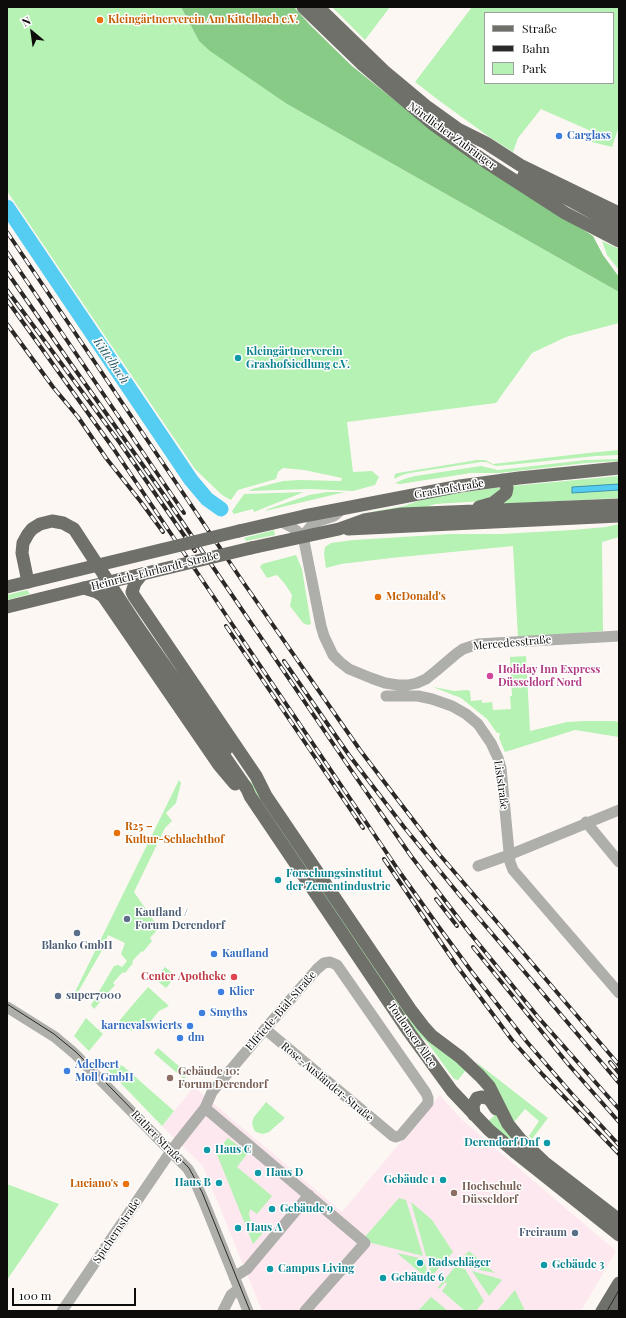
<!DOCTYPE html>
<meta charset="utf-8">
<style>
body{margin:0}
#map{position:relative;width:626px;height:1318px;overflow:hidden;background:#fdf7f3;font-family:"Playfair Display",serif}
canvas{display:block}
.frame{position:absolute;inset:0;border:8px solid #0d0c0a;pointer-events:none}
.legend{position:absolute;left:484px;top:12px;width:130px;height:72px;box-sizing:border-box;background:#fff;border:1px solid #9e9e9d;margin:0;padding:5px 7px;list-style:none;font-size:12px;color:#0d0c0a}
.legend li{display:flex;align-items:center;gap:8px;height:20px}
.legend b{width:20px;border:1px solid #9e9e9d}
.north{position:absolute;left:12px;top:12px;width:40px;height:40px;-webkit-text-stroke:3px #fff;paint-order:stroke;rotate:331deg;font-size:11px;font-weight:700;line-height:16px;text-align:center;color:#0d0c0a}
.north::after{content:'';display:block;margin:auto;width:14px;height:18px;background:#0d0c0a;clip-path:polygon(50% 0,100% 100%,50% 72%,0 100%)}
.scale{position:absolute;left:12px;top:1288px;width:124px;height:18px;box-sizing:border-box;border:2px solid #0d0c0a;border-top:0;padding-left:5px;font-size:12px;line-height:14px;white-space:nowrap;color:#0d0c0a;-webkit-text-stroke:3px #fff;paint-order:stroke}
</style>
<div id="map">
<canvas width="626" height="1318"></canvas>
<div class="frame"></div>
<ul class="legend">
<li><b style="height:5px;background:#70706b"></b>Straße</li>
<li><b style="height:5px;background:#2b2927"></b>Bahn</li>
<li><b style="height:11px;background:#b5f2b3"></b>Park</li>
</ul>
<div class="north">N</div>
<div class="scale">100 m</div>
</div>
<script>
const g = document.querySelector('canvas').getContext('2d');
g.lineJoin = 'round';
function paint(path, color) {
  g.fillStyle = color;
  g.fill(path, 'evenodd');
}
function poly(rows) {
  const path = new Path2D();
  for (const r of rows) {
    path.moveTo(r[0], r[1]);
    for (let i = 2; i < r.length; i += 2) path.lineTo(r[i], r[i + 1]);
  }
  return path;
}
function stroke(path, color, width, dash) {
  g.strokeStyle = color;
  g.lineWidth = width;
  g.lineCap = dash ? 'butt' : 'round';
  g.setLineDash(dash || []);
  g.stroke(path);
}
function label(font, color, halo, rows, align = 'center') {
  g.font = font + ' "Playfair Display",serif';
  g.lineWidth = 3;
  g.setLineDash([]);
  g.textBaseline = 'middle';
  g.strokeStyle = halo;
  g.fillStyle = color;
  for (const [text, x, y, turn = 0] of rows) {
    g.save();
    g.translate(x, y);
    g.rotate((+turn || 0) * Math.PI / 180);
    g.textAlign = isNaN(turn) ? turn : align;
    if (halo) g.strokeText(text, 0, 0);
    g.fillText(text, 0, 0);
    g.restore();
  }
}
const education = poly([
 [194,1087,342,1212,440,1095,462,1120,616,1251,581,1311,262,1311,203,1166,162,1126]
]);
const green = poly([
 [7,7,181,7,199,41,287,104,619,292,619,323,566,337,532,353,496,403,347,422,353,472,372,471,379,477,375,485,353,491,311,489,249,491,252,489,283,481,300,480,341,481,342,478,304,470,283,468,278,472,276,479,238,490,231,500,222,495,195,469,7,191],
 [332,7,390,7,365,40],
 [472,7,619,7,619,126,612,147,592,142,593,132,541,109,518,138,513,152,488,136,441,102,415,82],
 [485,13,613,13,613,83,485,83],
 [602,241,619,249,619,270,607,255],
 [619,450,619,455,596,456,508,465,496,466,486,462,481,462,410,473,402,475,394,479,395,474,398,473,477,460,485,460,493,464,588,453],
 [619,459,619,461,586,463,499,473,471,473,400,484,395,483,404,479,415,476,481,466,498,470,586,460],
 [619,476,619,498,504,504,503,503,512,486],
 [502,487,503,488,484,501,435,504,420,509,365,513,404,506,430,497],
 [304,492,254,512,253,509,234,514,232,511,244,494],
 [327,492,345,492,265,511,268,509,309,495],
 [619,524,619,537,602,542,603,631,518,638,513,546,391,558,341,564,326,568,324,554,325,547,331,543,354,540,450,534,501,534,572,530,606,527],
 [274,530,275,535,246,541,244,538],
 [296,555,302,569,311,624,307,625,303,623,290,606,292,595,285,584,277,575,267,578,260,567,262,564],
 [27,590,30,594,7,600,7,595],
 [526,656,530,731,567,722,585,721,614,721,619,722,619,737,575,730,505,752,499,738,500,733,497,733,487,719,461,698,433,687,454,691,467,690,470,691,471,701,482,700,482,703,492,702,493,710,511,709,510,696,512,696,510,657],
 [242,773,256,787,414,1022,466,1070,458,1080,454,1079,427,1042,414,1031],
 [179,780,181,783,176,803,166,813,172,821,165,828,134,892,159,928,150,938,152,941,143,952,142,951,135,958,132,962,133,963,125,973,123,972,120,975,113,983,115,985,107,994,105,993,99,1000,100,1002,94,1009,91,1005,114,966,118,965,122,967,127,961,121,954,125,943,108,935,101,952,74,999,72,998],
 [165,967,176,976,166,988,155,979],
 [148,987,169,1006,159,1011,150,1022,136,1026,131,1031,119,1021],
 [86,1018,103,1034,89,1051,74,1036],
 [158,1048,188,1074,184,1079,154,1053],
 [476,1062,548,1118,532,1139,529,1136,539,1121,525,1109,514,1122,488,1077],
 [115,1064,123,1066,174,1111,162,1126,108,1070],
 [266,1102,285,1118,269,1132,263,1134,256,1132,254,1130,252,1123,254,1117],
 [496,1114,506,1131,545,1168,486,1123],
 [228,1138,248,1153,237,1167,272,1196,257,1214,250,1209,249,1214,250,1219,256,1233,262,1232,262,1234,253,1244,216,1152],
 [7,1184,59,1204,7,1280],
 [399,1198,406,1200,423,1256,368,1242,364,1238],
 [411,1202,432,1220,453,1252,445,1261,426,1256],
 [469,1251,495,1273,470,1268,463,1257],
 [397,1253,424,1259,429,1279,429,1280],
 [427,1260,442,1264,432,1276],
 [455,1267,465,1269,484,1301,476,1311,465,1311,442,1291,447,1284,445,1282,439,1289,438,1287],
 [472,1271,500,1279,502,1280,489,1296],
 [515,1290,525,1311,499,1311,498,1310],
 [431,1297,448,1311,418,1311]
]);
const forest = poly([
 [181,7,294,7,310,25,352,66,407,110,498,175,593,236,603,255,619,277,619,292,287,104,210,51,199,41]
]);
const water = poly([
 [619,484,619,490,572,493,572,487,619,484]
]);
const river = poly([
 [7,207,191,480,207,499,221,509]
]);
const minor = poly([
 [280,521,293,528,303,536,321,626,324,636,333,655,340,662,349,669,371,678,385,683,398,685,408,685,417,683,426,679,436,671,456,654,463,649,478,644,619,636],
 [303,536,312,525,319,521,334,516,340,511],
 [386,696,418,696,432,699,452,706,466,714,478,724,491,743,498,758,501,768,510,862,513,870,619,993],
 [586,822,619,862],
 [478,866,509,855,619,810],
 [7,1007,55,1037,74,1053,188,1169,195,1181,204,1202,248,1311],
 [205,1108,365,1243,305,1311],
 [234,1277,247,1269,309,1195],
 [62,1311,171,1151,205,1108,212,1092,265,1029,317,969,324,963,330,962,337,965,426,1093,428,1098,428,1103,401,1135,396,1137,393,1136,265,1029],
 [223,1311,231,1295,239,1289]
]);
const major = poly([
 [303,7,363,65,434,125,486,162,565,213,619,241],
 [318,7,384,71,426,106,458,129,486,143,520,165,619,213],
 [524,175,619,227],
 [479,507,493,503,506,493,507,488,505,482,502,480],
 [348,529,619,516],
 [239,531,304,516,460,486,519,478,619,468],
 [251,548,339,529,364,520,402,514,619,505],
 [142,574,135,583,132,592,134,596,256,776,266,796,410,1009,423,1026,432,1036,460,1057,480,1076,489,1086,508,1124,521,1140,545,1163,619,1220],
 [7,587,28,582,22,553,23,543,28,534,32,529,40,524,52,521,63,523,74,529,138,627,220,744,226,750],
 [7,607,84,588,97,592,103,596,219,765,235,784],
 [220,744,220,750,247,789,250,796,409,1032,452,1091,489,1130,516,1153,619,1235],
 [474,1115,473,1105,477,1098,481,1097,487,1098,490,1100,496,1109],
 [602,1311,619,1283],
 [613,1311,619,1301]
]);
const tram = poly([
 [7,1004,54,1034,76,1052,189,1168,202,1192,250,1311],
 [607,1311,619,1290]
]);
const rail = poly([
 [7,232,243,582,360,750,439,854,619,1065],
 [7,252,184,513],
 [7,272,69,361,164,495,351,770,411,856,469,932,538,1017,619,1109],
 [7,290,120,443,195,551],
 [7,300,113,448,401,874,441,930,472,972,527,1042,572,1094,619,1145],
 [7,324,53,387,78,417,106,458,141,502,163,532],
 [226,626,363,828],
 [284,661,349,755,404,827,461,897,619,1083],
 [384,859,457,966,512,1040,543,1075,619,1154],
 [436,899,457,926],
 [473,947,568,1064,619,1122],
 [610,1062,619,1073]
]);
const majorBridge = poly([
 [28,582,239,531],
 [84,588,251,548]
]);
const markers = [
 [100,20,4,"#e8710a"],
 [559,136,4,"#3f7fe0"],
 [238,358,4,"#0f9aa8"],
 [378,597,4,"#e8710a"],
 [490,676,4,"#d1479c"],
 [117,833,4,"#e8710a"],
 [278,880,4,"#0f9aa8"],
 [127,919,4,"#5c6f8a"],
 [77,933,4,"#5c6f8a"],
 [214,954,4,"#3f7fe0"],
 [234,977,4,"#e0444e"],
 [221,992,4,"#3f7fe0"],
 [58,996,4,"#5c6f8a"],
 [202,1013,4,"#3f7fe0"],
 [190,1026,4,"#3f7fe0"],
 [180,1038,4,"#3f7fe0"],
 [67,1071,4,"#3f7fe0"],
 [170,1078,4,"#8d6e63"],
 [547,1143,4,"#0f9aa8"],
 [207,1150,4,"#0f9aa8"],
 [258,1173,4,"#0f9aa8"],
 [443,1180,4,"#0f9aa8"],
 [219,1183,4,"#0f9aa8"],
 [126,1184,4,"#e8710a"],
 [454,1193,4,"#8d6e63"],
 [272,1209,4,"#0f9aa8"],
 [238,1228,4,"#0f9aa8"],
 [575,1233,4,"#5c6f8a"],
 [420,1263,4,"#0f9aa8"],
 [544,1265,4,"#0f9aa8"],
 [270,1269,4,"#0f9aa8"],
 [383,1278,4,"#0f9aa8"]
];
const foodNames = [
 ["Kleingärtnerverein Am Kittelbach e.V.",108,20],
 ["McDonald's",386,597],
 ["R25 –",125,827],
 ["Kultur‐Schlachthof",125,840],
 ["Luciano's",118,1184,"right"]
];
const streetNames = [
 ["Nördlicher Zubringer",452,136,36],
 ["Grashofstraße",449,489,-10],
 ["Heinrich-Ehrhardt-Straße",155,571,-14],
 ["Mercedesstraße",512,643,-5],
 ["Liststraße",501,785,82],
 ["Elfriede-Bial-Straße",281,1011,-49],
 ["Toulouser Allee",412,1035,55],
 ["Rose-Ausländer-Straße",327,1082,40],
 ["Rather Straße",157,1137,46],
 ["Spichernstraße",117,1231,-56]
];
const shopNames = [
 ["Carglass",567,136],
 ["Kaufland",222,954],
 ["Klier",229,992],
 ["Smyths",210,1013],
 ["karnevalswierts",182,1026,"right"],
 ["dm",188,1038],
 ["Adelbert",75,1065],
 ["Moll GmbH",75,1078]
];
const cultureNames = [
 ["Kleingärtnerverein",246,352],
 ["Grashofsiedlung e.V.",246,365],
 ["Forschungsinstitut",286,874],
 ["der Zementindustrie",286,887],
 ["Derendorf Dnf",539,1143,"right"],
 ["Haus C",215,1150],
 ["Haus D",266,1173],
 ["Gebäude 1",435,1180,"right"],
 ["Haus B",211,1183,"right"],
 ["Gebäude 9",280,1209],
 ["Haus A",246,1228],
 ["Radschläger",428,1263],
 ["Gebäude 3",552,1265],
 ["Campus Living",278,1269],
 ["Gebäude 6",391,1278]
];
const hotelNames = [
 ["Holiday Inn Express",498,670],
 ["Düsseldorf Nord",498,683]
];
const serviceNames = [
 ["Kaufland /",135,913],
 ["Forum Derendorf",135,926],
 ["Blanko GmbH",77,946,"center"],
 ["super7000",66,996],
 ["Freiraum",567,1233,"right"]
];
const healthNames = [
 ["Center Apotheke",226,977]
];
const educationNames = [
 ["Gebäude 10:",178,1072],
 ["Forum Derendorf",178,1085],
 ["Hochschule",462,1187],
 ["Düsseldorf",462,1200]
];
const waterNames = [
 ["Kittelbach",111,361,56]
];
paint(education, '#fde8ef');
paint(green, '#b5f2b3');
paint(forest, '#88cb86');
paint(water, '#55cdf2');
stroke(water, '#3f93ac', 1);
stroke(river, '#55cdf2', 15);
stroke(minor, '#aeaeab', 11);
stroke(major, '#70706b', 13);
stroke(tram, '#2b2927', 1);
stroke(rail, '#2b2927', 4);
stroke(rail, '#fff', 2.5, [8]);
stroke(majorBridge, '#70706b', 13);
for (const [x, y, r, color] of markers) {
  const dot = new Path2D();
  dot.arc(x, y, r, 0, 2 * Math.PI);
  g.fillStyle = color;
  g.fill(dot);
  stroke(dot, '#fff', 1.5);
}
label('bold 11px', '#c56008', '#fff', foodNames, 'left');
label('11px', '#0d0c0a', '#fff', streetNames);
label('bold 11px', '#366cbe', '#fff', shopNames, 'left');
label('bold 11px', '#0d838f', '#fff', cultureNames, 'left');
label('bold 11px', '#b23c85', '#fff', hotelNames, 'left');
label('bold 11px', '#4e5e75', '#fff', serviceNames, 'left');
label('bold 11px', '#be3a42', '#fff', healthNames, 'right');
label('bold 11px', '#785e54', '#fff', educationNames, 'left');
label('italic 12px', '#2a5b6b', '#fff', waterNames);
</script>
